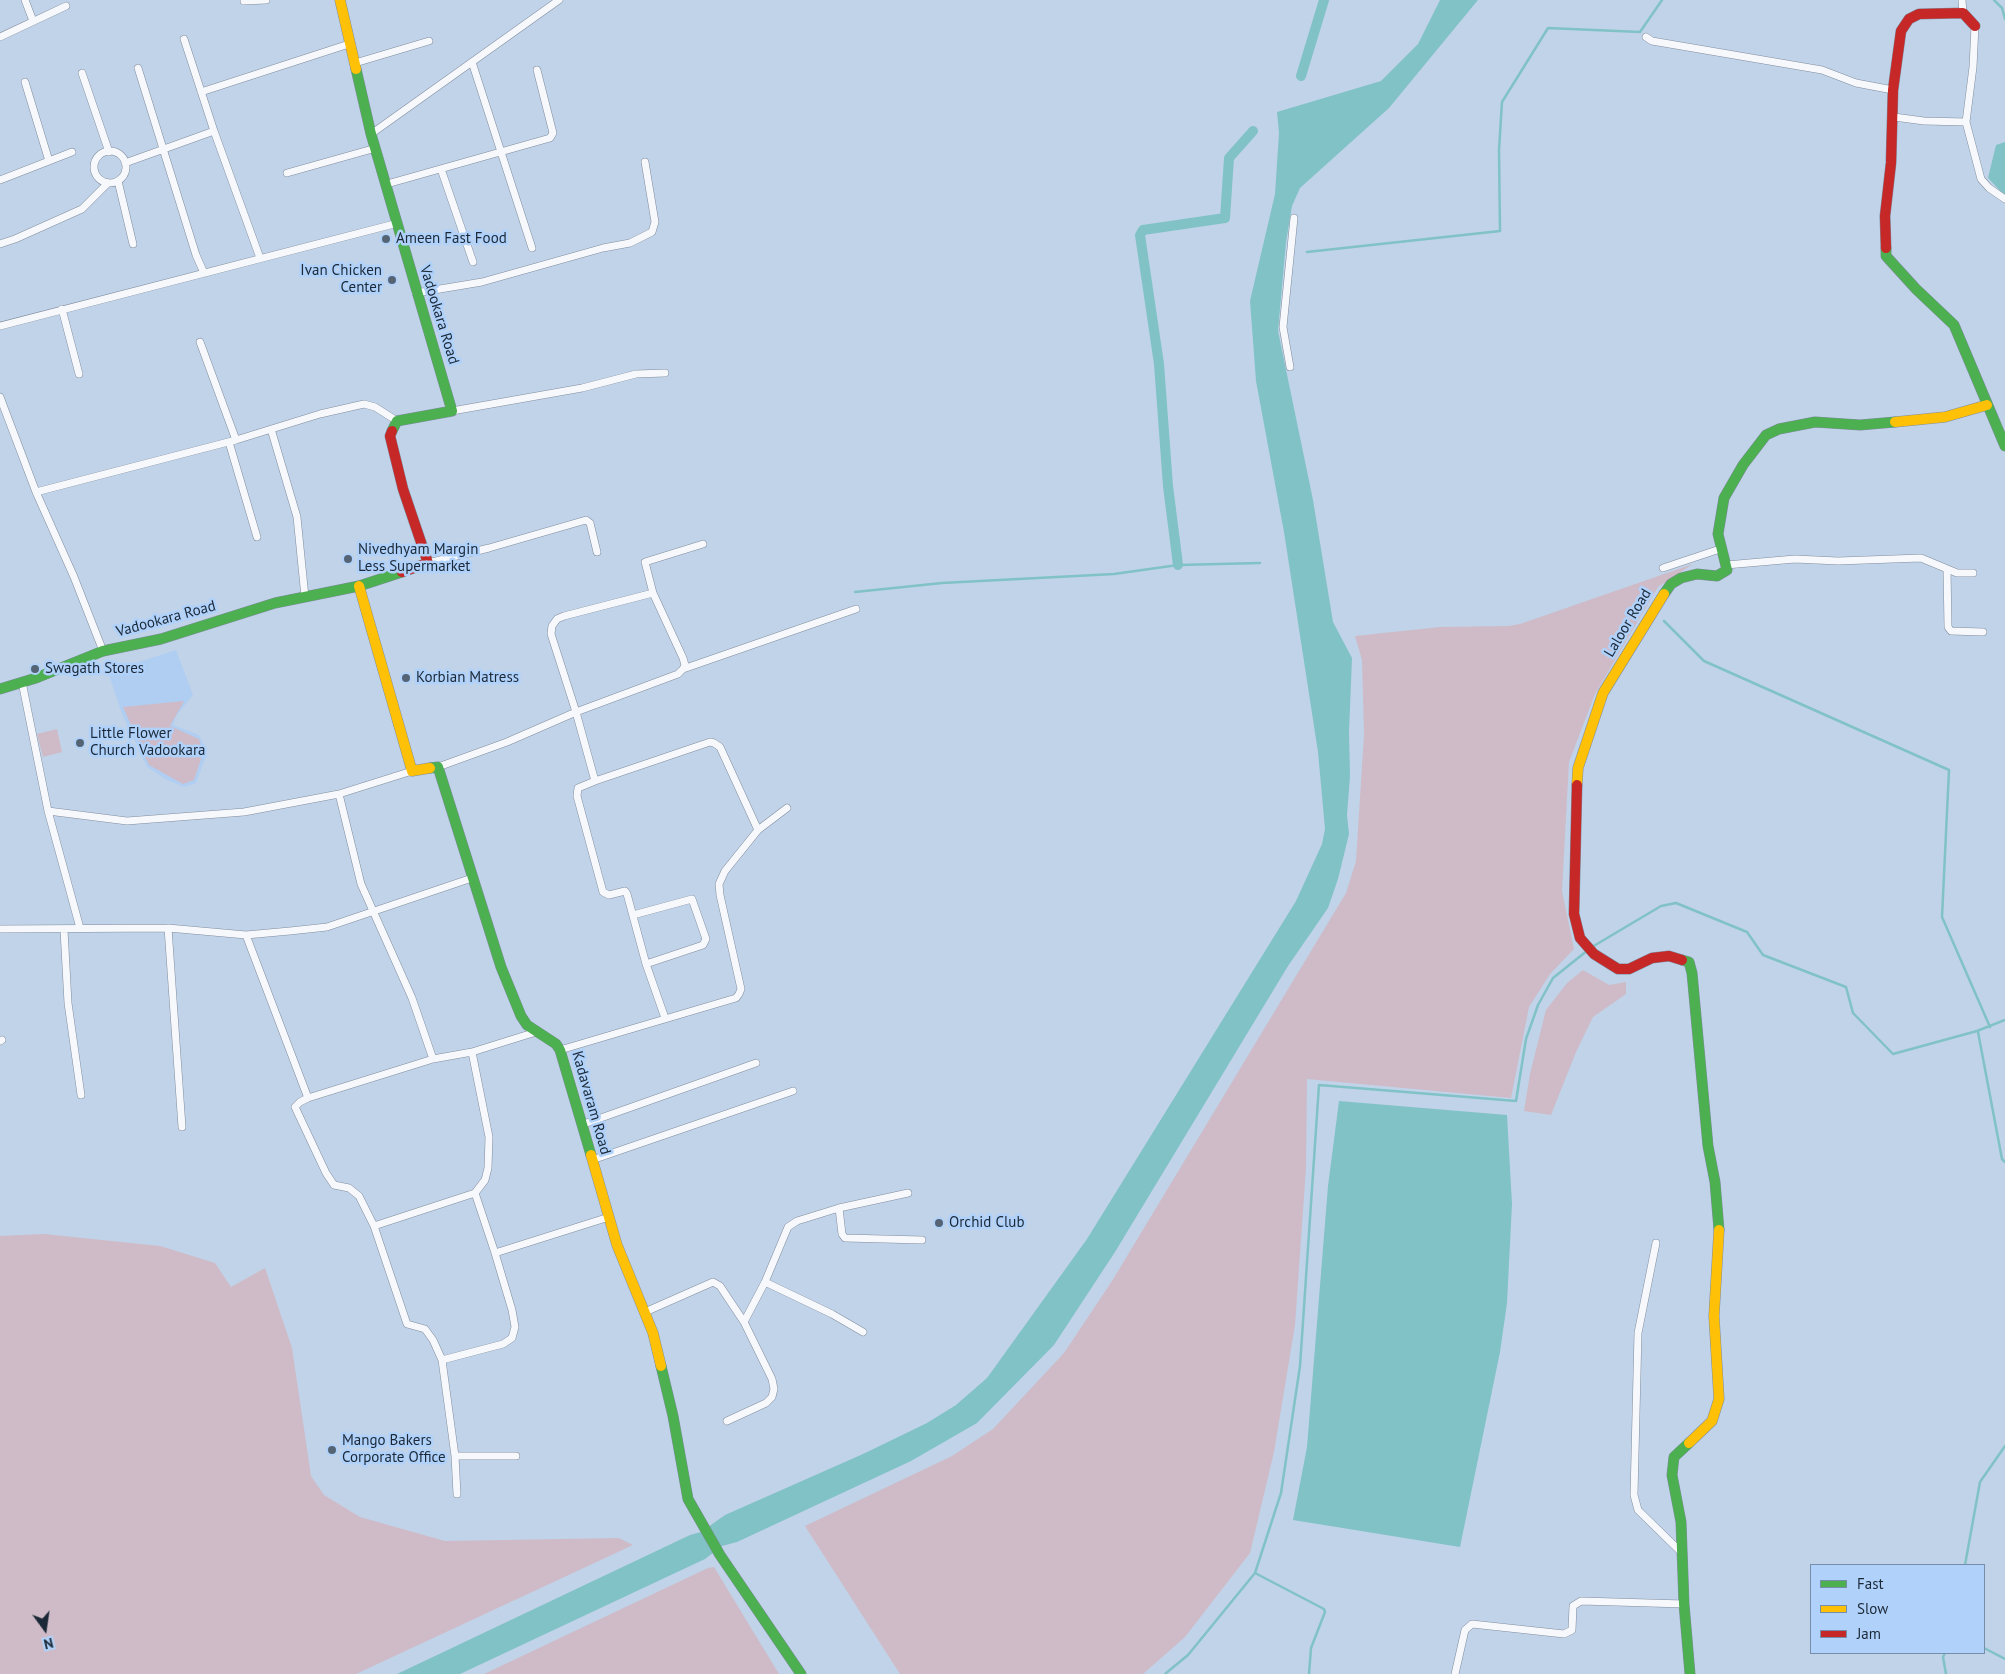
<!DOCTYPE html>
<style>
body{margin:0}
#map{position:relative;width:2005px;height:1674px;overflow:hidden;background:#c1d3e9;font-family:"PT Sans",sans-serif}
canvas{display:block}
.legend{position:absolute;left:1810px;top:1564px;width:175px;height:90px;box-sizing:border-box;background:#b0d2fa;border:1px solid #748eac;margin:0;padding:6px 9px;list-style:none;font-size:15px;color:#1b2837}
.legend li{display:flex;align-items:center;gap:10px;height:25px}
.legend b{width:25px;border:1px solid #748eac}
.north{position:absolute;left:20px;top:1604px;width:50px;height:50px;-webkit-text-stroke:4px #b0d2fa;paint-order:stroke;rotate:166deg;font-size:14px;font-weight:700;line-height:20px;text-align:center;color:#1b2837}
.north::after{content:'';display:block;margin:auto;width:18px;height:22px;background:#1b2837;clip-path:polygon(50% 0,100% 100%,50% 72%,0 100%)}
</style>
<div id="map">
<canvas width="2005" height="1674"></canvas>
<ul class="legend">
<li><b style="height:6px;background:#4caf50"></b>Fast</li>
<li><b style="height:6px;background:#ffc107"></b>Slow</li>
<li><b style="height:6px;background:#c62828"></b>Jam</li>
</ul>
<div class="north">N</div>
</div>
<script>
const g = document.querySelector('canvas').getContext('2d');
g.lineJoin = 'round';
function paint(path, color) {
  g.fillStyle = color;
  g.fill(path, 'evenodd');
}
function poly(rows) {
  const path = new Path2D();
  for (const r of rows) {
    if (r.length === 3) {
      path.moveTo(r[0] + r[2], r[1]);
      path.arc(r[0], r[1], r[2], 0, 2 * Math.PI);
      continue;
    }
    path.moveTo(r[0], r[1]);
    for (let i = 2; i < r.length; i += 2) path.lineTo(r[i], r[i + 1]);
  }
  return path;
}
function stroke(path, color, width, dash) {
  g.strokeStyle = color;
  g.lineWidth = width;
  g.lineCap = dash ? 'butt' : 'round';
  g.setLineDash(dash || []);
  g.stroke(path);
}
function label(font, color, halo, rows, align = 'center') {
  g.font = font + ' "PT Sans",sans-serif';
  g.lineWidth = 5;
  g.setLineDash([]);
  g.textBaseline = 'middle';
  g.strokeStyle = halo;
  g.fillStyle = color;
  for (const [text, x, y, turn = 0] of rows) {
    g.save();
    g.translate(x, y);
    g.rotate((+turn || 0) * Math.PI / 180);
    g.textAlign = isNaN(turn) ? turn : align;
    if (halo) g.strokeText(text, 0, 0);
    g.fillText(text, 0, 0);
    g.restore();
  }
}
const built = poly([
 [176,650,193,695,176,716,173,725,199,735,205,747,206,756,196,783,184,787,167,780,147,767,122,714,108,672]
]);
const green = poly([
 [1693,564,1658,587,1595,694,1569,762,1562,891,1574,949,1550,974,1529,1007,1511,1098,1307,1079,1306,1168,1295,1325,1274,1452,1250,1553,1185,1637,1143,1674,900,1674,805,1526,952,1456,993,1429,1064,1353,1112,1281,1346,893,1356,861,1364,734,1362,660,1355,636,1440,627,1508,626,1520,624],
 [184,701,170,726,199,739,203,753,194,780,183,784,149,765,123,707],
 [57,729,62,752,43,757,37,734],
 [1583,970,1609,985,1626,982,1626,994,1593,1017,1576,1052,1551,1115,1524,1111,1530,1074,1546,1010,1567,983],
 [44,1234,160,1246,215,1263,231,1287,265,1268,292,1348,311,1476,324,1495,360,1517,445,1541,619,1538,633,1545,356,1674,0,1674,0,1236],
 [714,1567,779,1674,484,1674,708,1568]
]);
const water = poly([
 [1440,0,1478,0,1389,108,1300,188,1292,206,1286,242,1278,331,1313,500,1333,622,1352,658,1349,732,1350,776,1347,815,1349,834,1338,879,1328,908,1288,966,1115,1252,1054,1345,977,1423,911,1461,737,1542,722,1546,705,1559,460,1674,397,1674,690,1535,701,1532,725,1515,863,1454,927,1423,956,1405,987,1378,1087,1239,1296,901,1322,844,1325,829,1318,752,1284,532,1256,381,1250,301,1275,194,1279,133,1277,112,1381,81,1418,44],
 [2005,142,2005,196,1988,178,1996,145],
 [1339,1101,1507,1115,1512,1204,1507,1303,1500,1352,1460,1547,1293,1520,1307,1447,1328,1186]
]);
const stream = poly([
 [1994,0,2002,8,2005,19],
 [1307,252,1500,231,1499,150,1502,102,1548,28,1640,32,1662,0],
 [855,592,942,583,1114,574,1178,565,1260,563],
 [1664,621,1704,661,1949,770,1942,917,1990,1027],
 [1592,947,1661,906,1676,903,1747,932,1763,955,1846,987,1853,1013,1893,1054,1977,1031,2005,1020],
 [1978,1032,2002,1159,2005,1162],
 [1965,1565,1980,1482,2005,1446],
 [1255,1573,1324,1609,1325,1612,1311,1648,1309,1674],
 [1984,1648,2005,1659],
 [1945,1653,1943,1657,1946,1674],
 [1165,1674,1188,1655,1255,1573,1281,1493,1300,1366,1319,1085,1516,1101,1526,1039,1538,1005,1553,978,1588,950]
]);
const canal = poly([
 [1301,76,1324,0],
 [1178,565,1168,486,1159,364,1140,235,1143,230,1225,218,1229,158,1253,131]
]);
const street = poly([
 [25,0,33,21],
 [1962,0,1963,13],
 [244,1,266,0],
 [0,37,66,6],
 [1646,37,1652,41,1822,70,1856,83,1893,90],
 [184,39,214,131,260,258],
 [472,62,532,248],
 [355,63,429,41],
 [138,68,196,255,204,273],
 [82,73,109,152],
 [25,82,49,161],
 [201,92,349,44],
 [1894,117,1924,121,1966,122,1973,67,1975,26],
 [1966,122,1981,179,1989,188,2005,199],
 [371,134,559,0],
 [110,167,16],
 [125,163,214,131],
 [441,169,473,262],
 [287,173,376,148],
 [0,180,72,152],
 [118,181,133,244],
 [387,184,550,138,553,133,537,70],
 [0,244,15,239,82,209,108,183],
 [416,293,482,282,603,248,630,243,652,232,655,222,645,162],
 [62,309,79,374],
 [0,326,398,223],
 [1290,367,1283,327,1294,218],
 [0,397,36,492,74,577,103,651],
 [452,411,582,388,636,374,665,373],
 [271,429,297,517,305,597],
 [236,440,320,414,364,404,375,407,397,421],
 [229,442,257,537],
 [36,492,236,440,200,342],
 [428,563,489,548,586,520,590,523,597,552],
 [1726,565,1795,559,1838,561,1921,558,1957,573,1973,573],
 [1663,568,1720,549],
 [1947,569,1948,627,1951,631,1983,632],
 [683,669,856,609],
 [22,682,48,811],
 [438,767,507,742,576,712,551,634,552,626,557,619,564,616,653,593],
 [595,781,710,742,714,743,720,747,758,830],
 [339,794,361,884,412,998,433,1059,472,1052,536,1032],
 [633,915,692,899,706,939,703,945,646,964],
 [80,928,48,811,127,821,244,812,339,794,412,771],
 [168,928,182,1127],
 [0,929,168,928,246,935,290,931,327,927,472,878],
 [64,930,68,1003,81,1095],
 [246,935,308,1098,433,1059],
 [665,1018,646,964,627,894,625,891,609,895,603,892,577,796,578,788,595,781,576,712,678,674,683,669,685,665,683,658,653,593,645,562,703,544],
 [0,1041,2,1040],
 [560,1050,736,998,739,994,741,989,720,895,719,884,725,871,758,830,787,808],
 [308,1098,300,1102,295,1107,326,1173,334,1185,349,1188,359,1196,374,1226,407,1324,425,1329,433,1340,442,1360,455,1456,516,1456],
 [581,1125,756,1063],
 [592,1160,793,1091],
 [475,1193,495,1253],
 [839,1208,842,1234,845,1238,922,1240],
 [374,1226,475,1193,485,1180,488,1168,489,1137,472,1052],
 [1656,1243,1638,1333,1634,1495,1638,1510,1683,1554],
 [765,1282,832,1314,863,1332],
 [645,1312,713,1282,720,1286,744,1322],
 [442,1360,503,1344,512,1338,515,1327,512,1310,495,1253,609,1217],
 [727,1421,766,1403,772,1397,774,1389,772,1379,744,1322,765,1282,788,1227,797,1221,839,1208,908,1193],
 [455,1456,457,1494],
 [1455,1674,1465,1630,1472,1624,1564,1634,1572,1630,1573,1606,1581,1601,1684,1604]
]);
const fast = poly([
 [356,69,371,134,452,411,397,421,392,431],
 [1886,248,1886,256,1916,289,1954,325,2005,446],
 [1664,594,1671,584,1681,578,1697,574,1717,576,1727,570,1718,534,1724,498,1743,465,1766,435,1779,429,1815,422,1860,425,1895,422],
 [0,689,36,678,103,651,161,639,275,603,359,586,402,572],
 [430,768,438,767,501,967,521,1016,527,1025,556,1044,560,1050,591,1155],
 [1682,960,1689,962,1692,973,1708,1146,1715,1182,1719,1230],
 [661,1366,673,1416,688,1499,720,1555,801,1674],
 [1689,1443,1674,1457,1672,1475,1681,1522,1684,1604,1690,1674]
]);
const slow = poly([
 [340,0,356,69],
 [1895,422,1945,417,1987,405],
 [359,586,412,771,430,768],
 [1577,785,1578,768,1603,693,1664,594],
 [591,1155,617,1245,653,1333,661,1366],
 [1689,1443,1712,1421,1719,1399,1714,1316,1719,1230]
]);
const jam = poly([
 [1886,248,1885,216,1891,163,1893,90,1901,31,1909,19,1919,14,1963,13,1975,26],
 [392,431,390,436,403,489,428,563,402,572],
 [1577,785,1574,914,1580,938,1594,954,1618,969,1629,969,1652,958,1669,956,1682,960]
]);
const markers = [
 [386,239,5,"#556475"],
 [392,280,5,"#556475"],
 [348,559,5,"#556475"],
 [35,669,5,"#556475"],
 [406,678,5,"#556475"],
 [80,743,5,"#556475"],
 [939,1223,5,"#556475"],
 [332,1450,5,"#556475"]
];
const poiNames = [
 ["Ameen Fast Food",396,239],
 ["Ivan Chicken",382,271,"right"],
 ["Center",382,288,"right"],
 ["Nivedhyam Margin",358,550],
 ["Less Supermarket",358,567],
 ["Swagath Stores",45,669],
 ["Korbian Matress",416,678],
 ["Little Flower",90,734],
 ["Church Vadookara",90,751],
 ["Orchid Club",949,1223],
 ["Mango Bakers",342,1441],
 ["Corporate Office",342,1458]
];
const streetNames = [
 ["Vadookara Road",439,315,73],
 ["Vadookara Road",166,619,-15],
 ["Laloor Road",1628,623,-59],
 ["Kadavaram Road",591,1103,74]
];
paint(built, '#b0cef1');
paint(green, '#cebbc7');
paint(water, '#81c2c6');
stroke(stream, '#81c2c6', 2.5);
stroke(canal, '#81c2c6', 10);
stroke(street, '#808d9e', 8);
stroke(fast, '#808d9e', 11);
stroke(slow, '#808d9e', 11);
stroke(jam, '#808d9e', 11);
stroke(street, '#f6f8fc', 7);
stroke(fast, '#4caf50', 10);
stroke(slow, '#ffc107', 10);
stroke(jam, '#c62828', 10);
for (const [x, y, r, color] of markers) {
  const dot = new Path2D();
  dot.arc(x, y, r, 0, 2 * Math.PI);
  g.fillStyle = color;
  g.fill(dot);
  stroke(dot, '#b0d2fa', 2);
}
label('15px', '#1b2837', '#b0d2fa', poiNames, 'left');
label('15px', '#1b2837', '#b0d2fa', streetNames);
</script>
